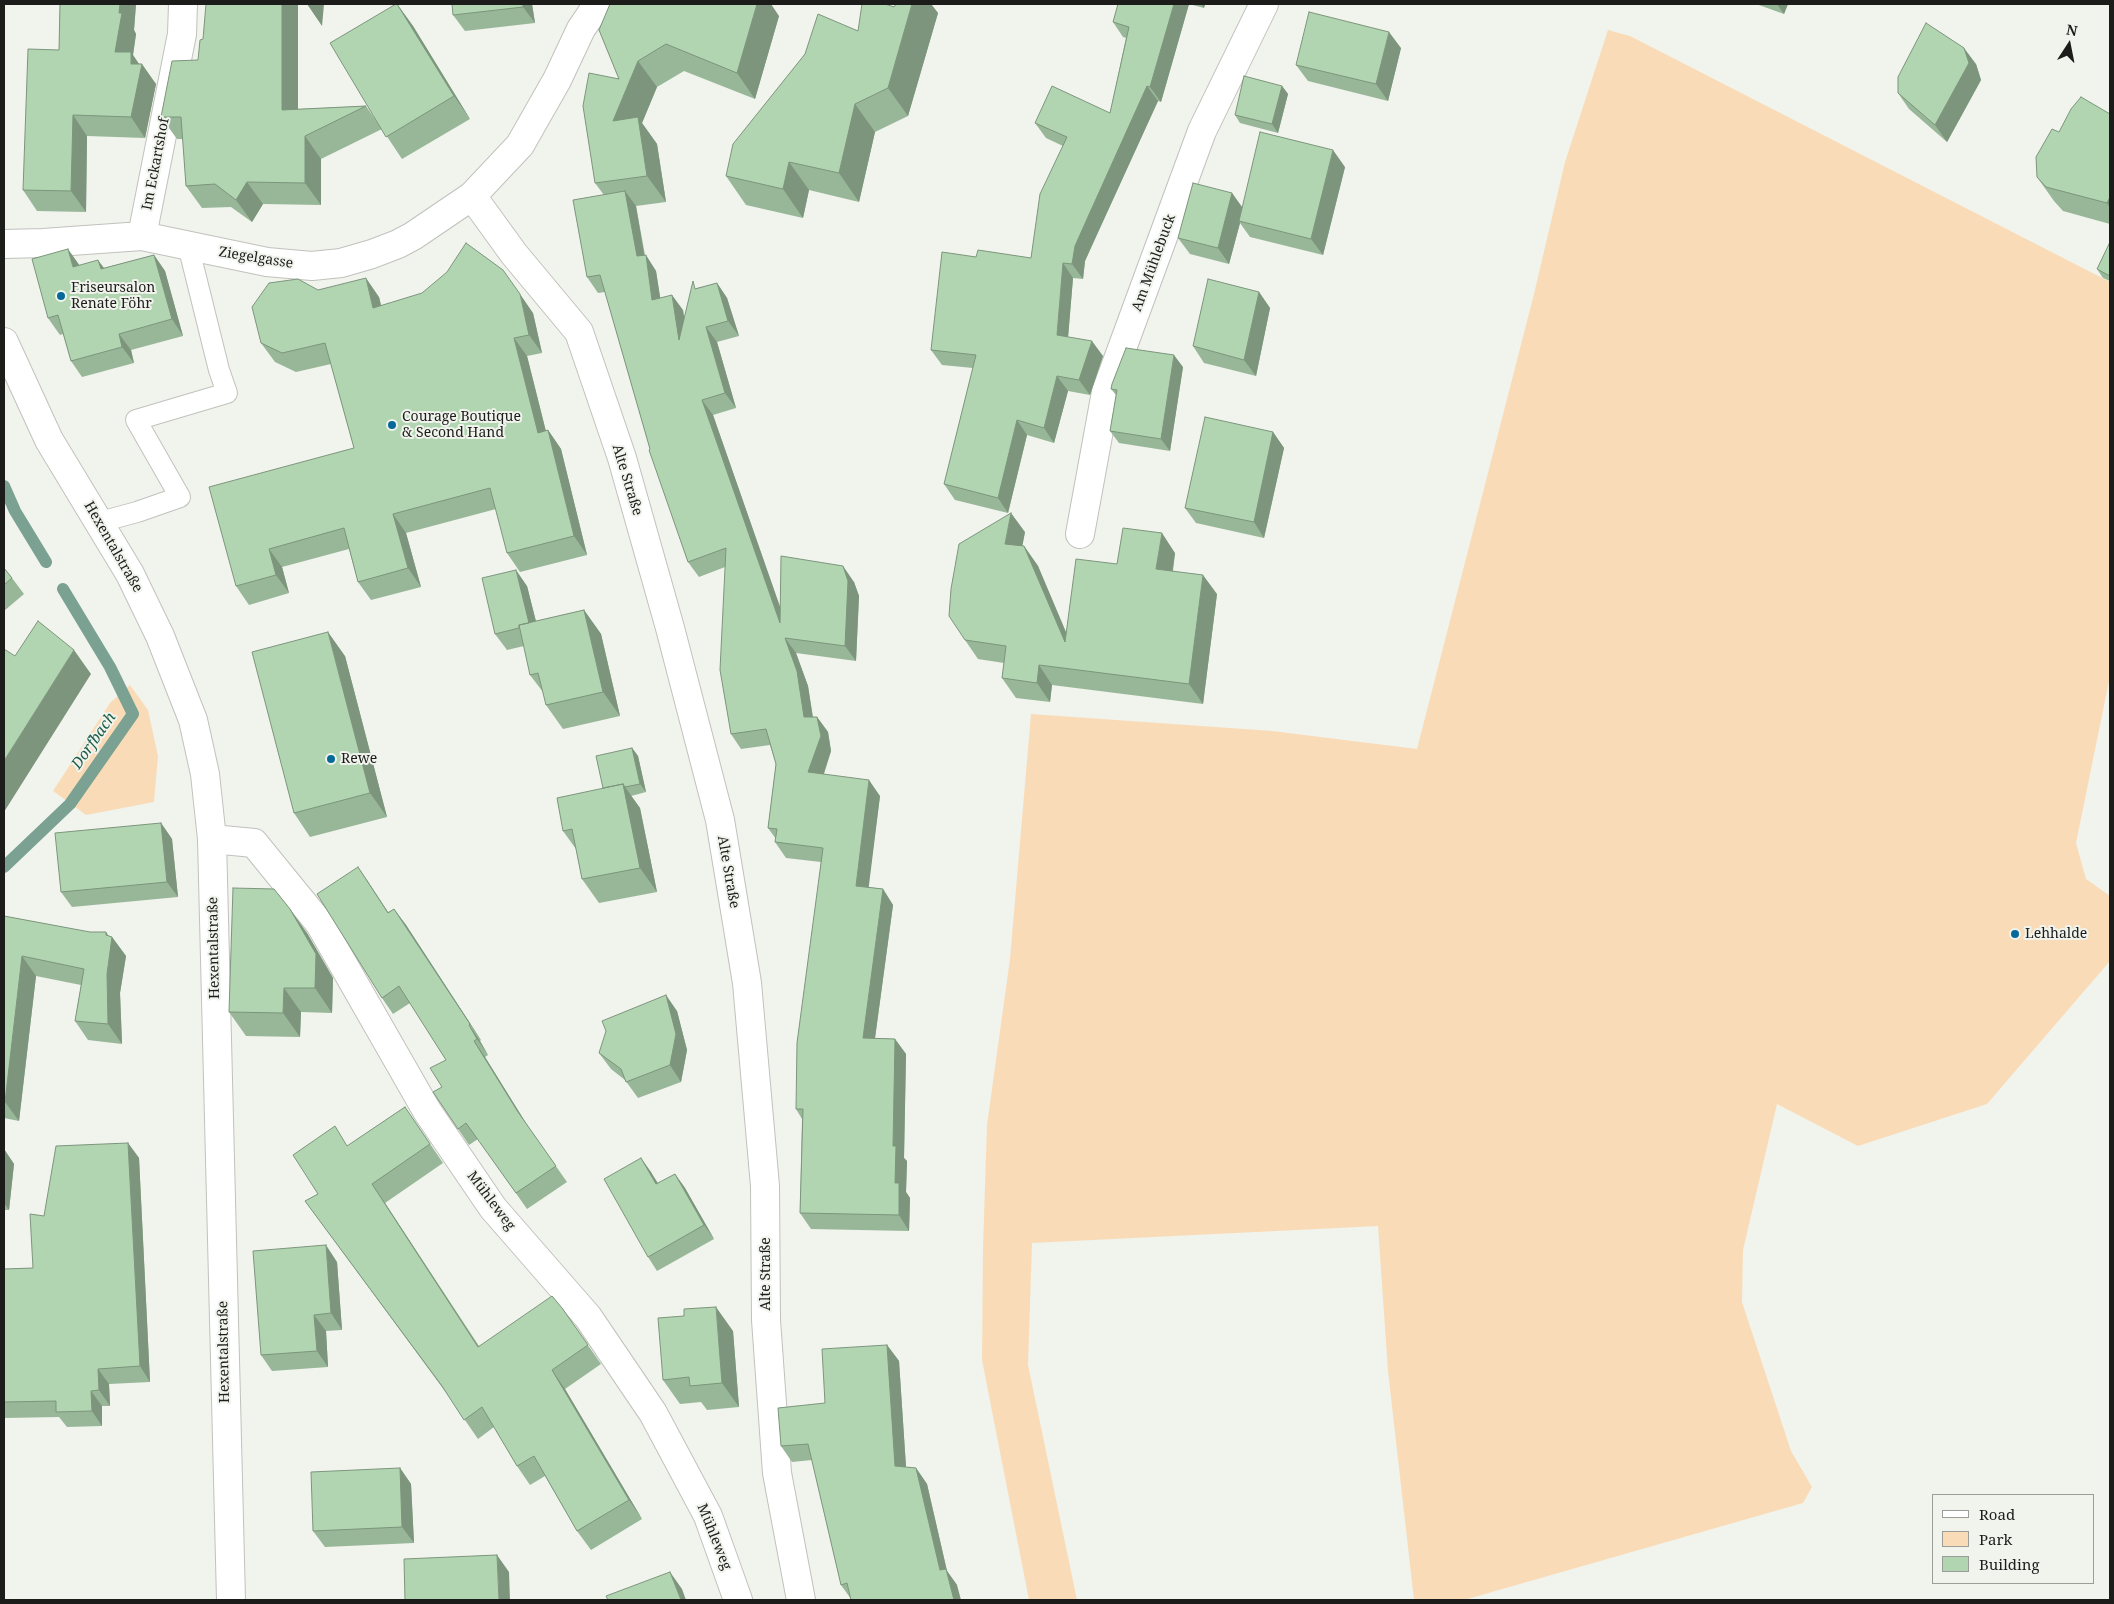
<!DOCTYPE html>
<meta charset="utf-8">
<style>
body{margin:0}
#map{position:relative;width:2114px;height:1604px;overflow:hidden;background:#f1f3ed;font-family:"Noto Serif",serif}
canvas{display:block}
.frame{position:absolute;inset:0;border:5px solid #1c1d1b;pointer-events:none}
.legend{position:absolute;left:1932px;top:1494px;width:162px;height:90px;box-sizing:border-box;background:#f1f3ed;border:1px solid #9c9d99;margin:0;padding:6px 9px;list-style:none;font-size:15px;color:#1c1d1b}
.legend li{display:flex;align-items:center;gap:10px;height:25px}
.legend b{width:25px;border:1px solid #9c9d99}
.north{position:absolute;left:2044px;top:20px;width:50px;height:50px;-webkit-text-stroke:4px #f1f3ed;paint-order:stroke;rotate:11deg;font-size:14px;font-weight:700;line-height:20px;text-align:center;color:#1c1d1b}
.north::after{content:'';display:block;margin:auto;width:18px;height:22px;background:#1c1d1b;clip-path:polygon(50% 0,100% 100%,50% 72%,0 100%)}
</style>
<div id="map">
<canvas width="2114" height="1604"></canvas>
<div class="frame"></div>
<ul class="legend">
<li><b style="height:6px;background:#fff"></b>Road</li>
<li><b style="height:14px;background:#f9dcb7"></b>Park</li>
<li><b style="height:14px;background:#b1d5b1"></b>Building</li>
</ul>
<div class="north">N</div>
</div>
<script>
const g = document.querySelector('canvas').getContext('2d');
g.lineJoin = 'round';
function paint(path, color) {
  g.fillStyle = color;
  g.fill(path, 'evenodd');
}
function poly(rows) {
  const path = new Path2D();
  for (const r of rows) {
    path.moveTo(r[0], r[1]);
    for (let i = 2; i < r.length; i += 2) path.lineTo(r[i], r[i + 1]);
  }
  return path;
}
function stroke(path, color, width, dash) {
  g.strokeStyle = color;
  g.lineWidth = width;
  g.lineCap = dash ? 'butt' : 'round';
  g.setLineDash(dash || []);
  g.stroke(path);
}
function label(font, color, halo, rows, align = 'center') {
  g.font = font + ' "Noto Serif",serif';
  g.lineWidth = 4;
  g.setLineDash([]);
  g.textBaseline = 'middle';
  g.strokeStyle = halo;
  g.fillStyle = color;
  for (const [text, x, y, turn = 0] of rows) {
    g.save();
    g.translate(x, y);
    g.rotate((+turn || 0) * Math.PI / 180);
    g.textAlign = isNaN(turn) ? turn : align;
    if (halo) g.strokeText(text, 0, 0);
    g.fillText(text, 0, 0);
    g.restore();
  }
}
const green = poly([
 [1608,30,1630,36,2110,282,2110,676,2076,843,2086,879,2110,896,2110,961,1987,1104,1858,1146,1777,1104,1743,1250,1742,1302,1791,1451,1812,1487,1803,1503,1464,1600,1414,1600,1388,1371,1378,1226,1032,1243,1028,1365,1077,1600,1029,1600,982,1360,983,1248,987,1125,1010,959,1031,714,1272,731,1417,749,1534,294,1565,162],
 [130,685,148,710,158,756,154,802,86,815,53,791,110,703]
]);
const stream = poly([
 [4,486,15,511,46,562],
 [4,867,70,804,133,714,110,667,63,589]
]);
const service = poly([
 [100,522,137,512,180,497,136,420,227,393,219,370,188,245]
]);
const minor = poly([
 [472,196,514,254,579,332,622,458,670,628,720,820,747,983,765,1186,766,1320,777,1473,801,1600],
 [142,236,182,34,183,4],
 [4,244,43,243,142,236,267,262,312,266,341,263,372,254,398,244,413,236,472,196,520,145,557,80,581,29,598,4],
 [1080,534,1106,392,1202,131,1264,4],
 [212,839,254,843,320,924,427,1111,493,1208,588,1317,653,1413,708,1516,738,1600]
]);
const secondary = poly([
 [4,342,49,440,130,574,160,636,193,720,205,774,212,839,231,1600]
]);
const wall = poly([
 [60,4,136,4,134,30,136,34,133,55,139,64,156,84,145,138,87,136,86,212,37,211,23,190,59,50],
 [397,4,413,26,470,119,402,159,382,129,321,159,321,205,263,204,252,222,231,207,202,208,186,186,183,139,177,139,161,117,198,60,298,109,366,106,381,128],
 [532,4,535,23,465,31,453,15],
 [896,4,931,4,938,13,908,116,875,132,859,202,809,190,803,218,746,205,726,176,858,31,894,7],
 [1118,4,1205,4,1204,8,1189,4,1161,102,1158,101,1097,234,1085,261,1083,279,1073,278,1068,337,1103,356,1090,395,1068,391,1054,443,1027,435,1008,513,955,500,944,484,973,368,942,365,931,350,976,257,1031,258,1063,146,1046,138,1035,123,1110,113,1126,38,1123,37,1113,22],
 [1756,4,1788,4,1784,14],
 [779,16,755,99,684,71,657,87,642,123,657,144,666,202,636,206,645,255,656,271,660,298,683,310,684,318,697,288,717,283,727,298,739,336,717,342,736,408,713,415,780,608,854,582,859,596,856,661,796,653,808,686,813,717,817,717,828,732,831,751,824,774,880,796,868,887,883,889,893,905,875,1038,895,1039,906,1054,904,1158,907,1161,906,1192,910,1198,909,1231,811,1229,800,1213,802,1119,796,1109,821,862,786,858,775,842,776,839,768,828,776,764,770,745,741,749,731,734,725,567,699,577,688,562,650,449,605,292,598,293,587,277,604,195,595,183,619,79,599,30],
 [1401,48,1388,101,1308,81,1296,65],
 [1976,64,1981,80,1947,142,1909,109,1898,93],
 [1282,86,1288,94,1278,133,1240,123,1235,115],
 [2110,114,2110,224,2063,211,2054,201,2037,177,2059,132],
 [1345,167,1323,255,1250,237,1240,223,1229,264,1190,254,1178,238,1232,193,1242,207],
 [2110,242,2110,281,2103,278,2097,269],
 [154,255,165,271,183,336,131,350,134,363,82,377,71,361,63,334,60,335,48,318,79,265,104,268],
 [318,290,379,297,381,305,533,313,542,353,527,356,546,431,548,430,561,449,587,555,520,572,507,553,496,509,406,533,421,587,371,600,358,582,349,549,282,567,289,593,249,605,236,586,354,448,331,364,296,372,275,362,261,343],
 [1259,292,1270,308,1256,376,1204,363,1193,346],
 [1183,367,1170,451,1119,443,1110,431,1116,395,1111,389],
 [1273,432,1284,448,1264,538,1196,523,1185,508],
 [1025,532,1022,546,1024,546,1038,566,1066,632,1117,564,1175,553,1173,571,1217,594,1203,704,1052,685,1050,702,1016,698,1002,678,1004,663,978,659,965,640],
 [4,568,12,578,24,594,4,611],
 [527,586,536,621,584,610,601,634,620,716,563,729,546,705,543,692,530,675,524,646,507,650,495,634],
 [345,656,387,817,310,837,294,813],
 [632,748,638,756,646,792,631,796,640,808,657,892,599,903,582,879,576,849,563,831,603,788],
 [161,823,172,839,178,897,72,907,61,892],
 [358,867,388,912,394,909,406,925,481,1040,480,1041,488,1055,485,1057,529,1128,567,1182,527,1209,478,1139,469,1145,433,1092,442,1087,446,1060,410,1003,393,1014,382,998],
 [4,916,112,937,126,956,120,993,122,1044,88,1040,75,1021,81,985,36,976,19,1121,4,1118],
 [307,933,333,978,332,1013,301,1012,300,1037,246,1036,229,1012],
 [677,1011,687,1050,681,1082,638,1098,625,1080,611,1069,599,1053],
 [405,1107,443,1163,385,1203,479,1346,562,1308,601,1364,565,1389,642,1519,591,1550,577,1531,545,1476,530,1485,517,1466,494,1427,478,1439,447,1394,305,1201,318,1194,348,1146],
 [128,1143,139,1158,150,1382,109,1384,110,1406,102,1406,102,1426,67,1427,59,1417,4,1418,4,1269,33,1268,44,1216],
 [4,1149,14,1164,9,1210,4,1210],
 [641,1158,658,1183,675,1174,685,1188,714,1239,657,1271,648,1257],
 [337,1262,342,1330,326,1331,328,1367,272,1371,261,1355],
 [733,1331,739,1407,707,1410,701,1402,680,1404,663,1380],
 [887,1345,899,1361,906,1467,916,1468,927,1484,947,1571,957,1585,851,1599,841,1585,812,1460,792,1462,781,1446],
 [400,1468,411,1484,414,1543,325,1547,313,1531]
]);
const shadedWall = poly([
 [120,4,136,4,134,30,136,34,133,55,141,67,142,64,156,84,145,138,131,117,115,52],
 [282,4,298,4,298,133,282,110],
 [307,4,324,4,322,26],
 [397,4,413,26,470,119,454,96],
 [523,4,532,4,535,23,523,7],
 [757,4,771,4,779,16,755,99,737,73],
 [912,4,931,4,938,13,908,116,888,88],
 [1174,4,1189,4,1161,102,1150,87],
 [1201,4,1205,4,1204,8],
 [1777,4,1788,4,1784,14],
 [1389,32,1401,48,1388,101,1376,84],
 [1964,48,1976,64,1981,80,1947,142,1935,125],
 [638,61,657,87,642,123,657,144,666,202,647,176,613,121],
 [1147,86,1158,101,1085,261,1083,279,1072,264,1075,246],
 [1282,86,1288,94,1278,133,1272,124],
 [855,104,875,132,859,202,839,173],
 [73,115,87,136,86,212,71,191],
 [305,136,321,159,321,205,305,183],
 [1333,150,1345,167,1323,255,1311,239],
 [789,162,809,190,803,218,783,189],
 [247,182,263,204,252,222,236,200],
 [625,191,636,206,647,272,637,256],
 [1232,193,1244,210,1239,221,1240,223,1229,264,1218,248],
 [2110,197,2110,208,2107,203],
 [68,249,80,266,73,267],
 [154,255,165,271,183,336,172,319],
 [646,255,656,271,663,315,652,300],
 [98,260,110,276,101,269],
 [1063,263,1073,278,1067,350,1057,335],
 [366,278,379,297,386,327,373,308],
 [717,283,727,298,739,336,728,321],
 [1259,292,1270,308,1256,376,1244,360],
 [520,294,533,313,542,353,529,335],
 [672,295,683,310,690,355,679,340],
 [706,327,717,342,736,408,725,393],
 [119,334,131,350,134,363,122,347],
 [514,338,527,356,551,452,538,433],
 [1092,341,1103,356,1090,395,1079,380],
 [1174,355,1183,367,1170,451,1161,439],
 [1057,376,1068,391,1054,443,1044,428],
 [702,400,713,415,791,638,780,623],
 [1017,420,1027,435,1008,513,998,498],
 [548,430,561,449,587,555,574,536],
 [1273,432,1284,448,1264,538,1254,522],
 [1011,513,1025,532,1019,564,1005,544],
 [393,514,406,533,421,587,408,568],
 [1162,533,1175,553,1170,589,1156,569],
 [1024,546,1038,566,1078,661,1065,642],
 [269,549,282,567,289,593,276,575],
 [843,566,854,582,859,596,856,661,845,646],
 [516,570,527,586,541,642,529,625],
 [1203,575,1217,594,1203,704,1189,684],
 [584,610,601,634,620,716,603,692],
 [328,632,345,656,387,817,370,793],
 [785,638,796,653,808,686,815,732,804,717],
 [74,650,91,674,4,812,4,761],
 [1039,665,1052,685,1050,702,1037,683],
 [817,717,828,732,831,751,819,788,808,772],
 [632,748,638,756,646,792,640,784],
 [869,780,880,796,867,901,856,886],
 [623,784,640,808,657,892,640,868],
 [161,823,172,839,178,897,167,882],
 [358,867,369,883,399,929,388,913],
 [883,889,893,905,873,1053,863,1038],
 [290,909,307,933,333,978,332,1013,315,988],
 [394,909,406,925,481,1040,470,1024],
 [106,932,112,941,112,937,126,956,120,993,122,1044,108,1024],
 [22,956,36,976,19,1121,5,1102],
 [284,988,301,1012,300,1037,283,1013],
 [666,995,677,1011,687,1050,681,1082,670,1065],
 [469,1025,480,1041,488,1055,477,1039],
 [895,1039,906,1054,904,1158,907,1161,906,1192,910,1198,909,1231,899,1215,895,1183,893,1146],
 [474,1041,485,1057,529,1128,567,1182,518,1112],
 [128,1143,139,1158,150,1382,140,1366],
 [4,1149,14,1164,9,1210,4,1203],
 [641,1158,651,1172,666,1198,656,1184],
 [675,1174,685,1188,714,1239,704,1225],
 [372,1184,385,1203,491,1366,478,1347],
 [326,1245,337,1262,342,1330,331,1313],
 [716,1307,733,1331,739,1407,722,1383],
 [314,1315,326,1331,328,1367,317,1351],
 [887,1345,899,1361,907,1482,895,1466],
 [98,1369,109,1384,110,1406,99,1390],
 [552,1370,565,1389,642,1519,629,1500],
 [91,1391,102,1406,102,1426,92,1411],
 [400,1468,411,1484,414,1543,402,1527],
 [916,1468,927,1484,947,1571,957,1585,961,1600,954,1600,940,1570],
 [497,1555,509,1572,510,1600,499,1600],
 [670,1572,682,1589,686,1600,681,1600]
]);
const building = poly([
 [60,4,120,4,119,13,122,13,115,52,131,52,131,64,142,64,131,117,73,115,71,191,23,190,28,49,59,50,60,4],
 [206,4,282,4,282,110,366,106,305,136,305,183,247,182,236,200,215,184,186,186,181,117,161,117,172,61,198,60,200,40,203,39,206,4],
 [396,4,397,4,454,96,386,137,330,43,396,4],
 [452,4,523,4,523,7,453,15,452,4],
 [610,4,757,4,737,73,666,44,638,61,613,121,638,117,647,176,595,183,583,106,589,73,619,79,599,30,610,4],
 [862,4,885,4,894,7,896,4,912,4,888,88,855,104,839,173,789,162,783,189,726,176,733,144,805,54,818,14,858,31,862,4],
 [1118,4,1174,4,1150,87,1147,86,1087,219,1075,246,1072,264,1063,263,1057,335,1092,341,1079,380,1057,376,1044,428,1017,420,998,498,944,484,976,355,931,350,942,252,976,257,978,250,1031,258,1040,194,1067,137,1035,123,1052,86,1110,113,1129,27,1113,22,1118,4],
 [1309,12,1389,32,1376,84,1296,65,1309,12],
 [1926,23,1964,48,1969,63,1935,125,1898,93,1898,77,1926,23],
 [1244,76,1282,86,1272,124,1235,115,1244,76],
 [2081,97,2110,114,2110,197,2107,203,2046,187,2037,177,2036,157,2052,129,2059,132,2071,109,2081,97],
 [1260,132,1333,150,1311,239,1239,221,1260,132],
 [1193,183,1232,193,1218,248,1178,238,1193,183],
 [625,191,637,256,646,255,652,300,672,295,679,340,693,281,695,289,717,283,728,321,706,327,725,393,702,400,780,623,781,556,843,566,848,581,845,646,785,638,797,671,804,717,817,717,821,736,808,772,869,780,856,886,883,889,863,1038,895,1039,893,1146,896,1146,895,1183,899,1183,899,1215,800,1213,803,1109,796,1109,797,1043,823,848,775,842,777,829,768,828,776,764,766,729,731,734,720,670,726,548,688,562,649,450,650,449,600,275,587,277,573,200,625,191],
 [2110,242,2110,276,2097,269,2110,242],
 [466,243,503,270,520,294,529,335,514,338,538,433,548,430,574,536,507,553,490,488,393,514,408,568,358,582,344,528,269,549,276,575,236,586,209,487,354,448,325,343,282,353,261,343,252,307,269,283,298,279,318,290,366,278,373,308,422,293,447,272,466,243],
 [68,249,73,267,98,260,101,269,154,255,172,319,119,334,122,347,71,361,58,315,48,318,32,259,68,249],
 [1208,279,1259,292,1244,360,1193,346,1208,279],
 [1126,348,1174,355,1161,439,1110,431,1117,390,1111,389,1112,384,1126,348],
 [1205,417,1273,432,1254,522,1185,508,1205,417],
 [1011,513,1005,544,1024,546,1065,642,1076,559,1117,564,1123,528,1162,533,1156,569,1203,575,1189,684,1039,665,1037,683,1002,678,1006,646,965,640,949,616,951,589,959,544,1011,513],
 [4,568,12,578,4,585,4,568],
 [516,570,529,623,519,625,519,628,495,634,482,578,516,570],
 [584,610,603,692,546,705,538,673,530,675,519,625,584,610],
 [38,621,74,650,4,761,4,649,15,656,38,621],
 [328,632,370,793,294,813,252,652,328,632],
 [632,748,640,784,625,787,623,784,603,788,596,756,632,748],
 [623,784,640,868,582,879,572,829,563,831,557,798,623,784],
 [161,823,167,882,61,892,55,833,161,823],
 [358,867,388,913,394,909,470,1024,469,1025,477,1039,474,1041,518,1112,556,1166,516,1193,466,1123,458,1129,433,1092,442,1087,430,1068,446,1060,399,986,382,998,317,894,358,867],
 [233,888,274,889,290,909,316,954,315,988,284,988,283,1013,229,1012,233,888],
 [4,916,90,932,106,932,106,935,112,937,107,974,108,1024,75,1021,84,969,22,956,5,1102,4,1101,4,916],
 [666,995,676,1034,670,1065,626,1082,621,1069,599,1053,606,1031,602,1021,666,995],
 [405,1107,430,1144,372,1184,478,1347,552,1296,562,1308,588,1345,552,1370,629,1500,577,1531,534,1456,517,1466,482,1407,464,1420,442,1386,305,1201,318,1194,293,1155,335,1126,347,1146,405,1107],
 [128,1143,140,1366,98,1369,99,1390,91,1391,92,1411,56,1412,56,1401,4,1402,4,1269,33,1268,30,1214,44,1216,56,1146,128,1143],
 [641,1158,656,1184,675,1174,704,1225,648,1257,604,1179,641,1158],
 [326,1245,331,1313,314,1315,317,1351,261,1355,253,1251,326,1245],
 [716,1307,722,1383,690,1386,689,1377,663,1380,658,1318,684,1316,684,1309,716,1307],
 [887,1345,895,1466,916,1468,940,1570,946,1569,954,1600,851,1600,847,1583,841,1585,808,1444,781,1446,778,1408,825,1403,822,1349,887,1345],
 [400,1468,402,1527,313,1531,311,1472,400,1468],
 [497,1555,499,1600,405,1600,404,1559,497,1555],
 [670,1572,681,1600,608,1600,606,1596,670,1572]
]);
const markers = [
 [61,296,5,"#076998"],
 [392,425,5,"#076998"],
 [331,759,5,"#076998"],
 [2015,934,5,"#076998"]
];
const streetNames = [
 ["Im Eckartshof",156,164,-79],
 ["Ziegelgasse",256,258,9],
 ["Am Mühlebuck",1154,263,-70],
 ["Alte Straße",627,480,73],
 ["Hexentalstraße",113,547,60],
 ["Alte Straße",728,872,80],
 ["Hexentalstraße",214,948,-91],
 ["Mühleweg",491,1201,53],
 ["Alte Straße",766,1274,-90],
 ["Hexentalstraße",224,1352,-91],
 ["Mühleweg",714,1537,68]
];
const poiNames = [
 ["Friseursalon",71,288],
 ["Renate Föhr",71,304],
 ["Courage Boutique",402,417],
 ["& Second Hand",402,433],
 ["Rewe",341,759],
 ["Lehhalde",2025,934]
];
const waterNames = [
 ["Dorfbach",94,741,-55]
];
paint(green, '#f9dcb7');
stroke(stream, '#7aa191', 12);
stroke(service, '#c1c2bd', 22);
stroke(minor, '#c1c2bd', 30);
stroke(secondary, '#c1c2bd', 30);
stroke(service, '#fff', 20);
stroke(minor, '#fff', 28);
stroke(secondary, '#fff', 28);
paint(wall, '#98b798');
paint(shadedWall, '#7c957c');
paint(building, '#b1d5b1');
stroke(building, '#7c957c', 1);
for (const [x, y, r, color] of markers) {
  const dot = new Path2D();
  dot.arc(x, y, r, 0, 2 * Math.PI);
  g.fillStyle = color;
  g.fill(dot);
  stroke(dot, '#f1f3ed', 2);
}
label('14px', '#1c1d1b', '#f1f3ed', streetNames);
label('14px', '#1c1d1b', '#f1f3ed', poiNames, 'left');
label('italic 15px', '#1a5c48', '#f1f3ed', waterNames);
</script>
